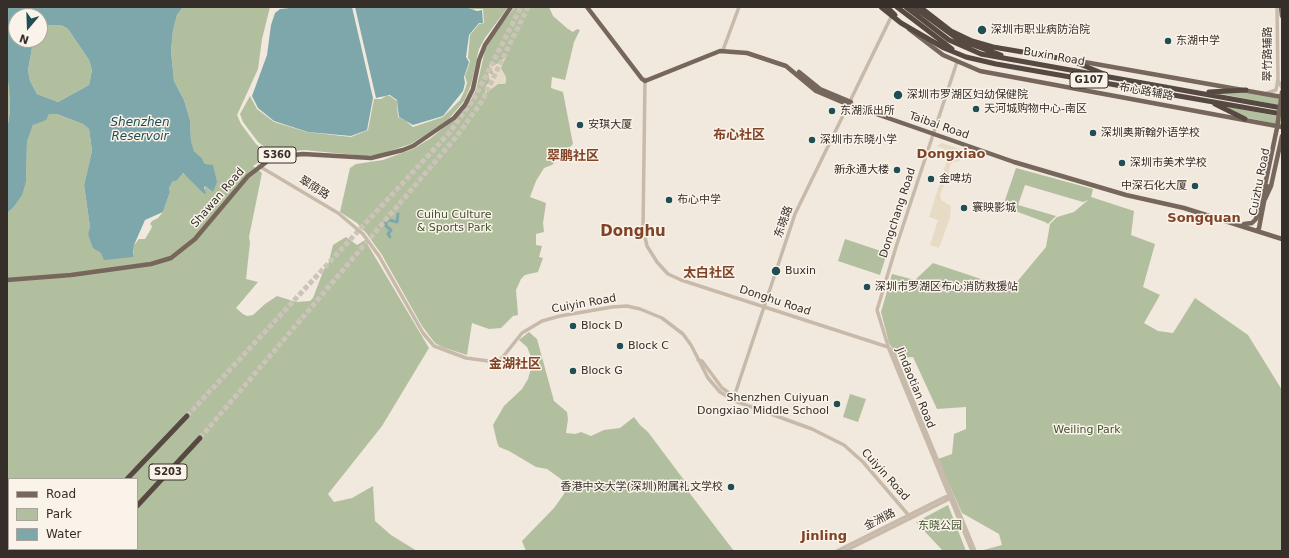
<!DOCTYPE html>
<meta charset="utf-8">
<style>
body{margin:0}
#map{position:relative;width:1289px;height:558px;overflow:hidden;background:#f1e9dd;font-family:"DejaVu Sans",sans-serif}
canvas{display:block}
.frame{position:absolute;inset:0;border:8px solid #362e29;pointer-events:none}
.legend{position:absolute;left:8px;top:478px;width:130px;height:72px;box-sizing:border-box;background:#f9f3ea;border:1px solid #aba49d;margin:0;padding:5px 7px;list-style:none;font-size:12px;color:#362e29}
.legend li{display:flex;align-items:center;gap:8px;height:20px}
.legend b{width:20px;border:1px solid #aba49d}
.north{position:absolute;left:8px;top:8px;width:40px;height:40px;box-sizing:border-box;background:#f9f3ea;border:1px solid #aba49d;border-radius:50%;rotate:199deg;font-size:11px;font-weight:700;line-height:16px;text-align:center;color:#362e29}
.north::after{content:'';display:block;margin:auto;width:14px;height:18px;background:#214e55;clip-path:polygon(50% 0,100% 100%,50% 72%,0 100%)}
</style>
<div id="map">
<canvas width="1289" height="558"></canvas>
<div class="frame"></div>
<ul class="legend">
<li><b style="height:5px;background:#77665b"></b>Road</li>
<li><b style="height:11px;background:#b2bf9e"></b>Park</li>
<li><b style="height:11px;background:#7ea7ac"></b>Water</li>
</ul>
<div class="north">N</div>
</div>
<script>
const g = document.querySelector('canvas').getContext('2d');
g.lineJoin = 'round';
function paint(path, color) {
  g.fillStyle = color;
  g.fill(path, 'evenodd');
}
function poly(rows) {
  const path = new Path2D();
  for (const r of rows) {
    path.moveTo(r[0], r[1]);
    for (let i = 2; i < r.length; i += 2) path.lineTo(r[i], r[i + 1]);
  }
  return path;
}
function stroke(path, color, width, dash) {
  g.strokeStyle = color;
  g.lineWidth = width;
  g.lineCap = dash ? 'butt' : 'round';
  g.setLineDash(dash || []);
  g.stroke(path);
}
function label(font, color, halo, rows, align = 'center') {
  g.font = font + ' "DejaVu Sans","Noto Sans SC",sans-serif';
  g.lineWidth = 3;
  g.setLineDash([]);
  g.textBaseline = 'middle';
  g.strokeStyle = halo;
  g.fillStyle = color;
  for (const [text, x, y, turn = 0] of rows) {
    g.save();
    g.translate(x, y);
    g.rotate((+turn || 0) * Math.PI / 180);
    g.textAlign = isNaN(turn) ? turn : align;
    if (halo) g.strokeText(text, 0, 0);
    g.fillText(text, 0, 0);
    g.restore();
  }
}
const green = poly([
 [183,7,270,7,262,39,258,69,237,115,241,124,256,144,269,155,253,166,262,173,249,237,250,243,246,279,258,282,236,308,243,314,247,316,253,315,265,304,277,296,296,302,310,301,313,298,324,269,328,265,333,245,346,237,357,245,365,240,429,348,382,426,328,494,334,502,352,498,373,486,375,521,391,535,417,551,7,551,7,213,12,209,26,182,27,142,33,125,49,114,57,114,83,124,89,129,92,151,84,185,90,227,88,235,134,254,134,245,139,239,145,239,151,229,152,226,150,224,152,221,158,218,163,212,170,192,169,188,173,181,180,175,182,173,187,176,204,194,205,186,213,192,205,164,202,158,194,151,191,142,190,120,184,100,174,81,171,51,173,30,177,15],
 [9,479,137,479,137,549,9,549],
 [467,7,508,7,485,38,479,49,471,85,464,101,448,120,411,144,380,154,366,156,304,150,273,153,258,142,243,122,240,114,250,96,257,109,274,122,307,132,351,137,368,130,374,99,381,99,386,96,390,96,397,101,398,117,406,121,413,127,443,117,460,100,464,92,467,83,465,76,470,61,468,58,470,35,479,24,484,23,483,9,472,9],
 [515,7,549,7,553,16,568,29,573,32,577,29,580,30,574,42,565,80,552,77,551,88,563,92,573,144,552,165,544,168,536,181,530,197,546,203,543,223,544,232,536,234,536,245,542,246,539,257,543,258,538,272,525,275,521,279,516,290,518,315,513,316,501,328,489,329,472,323,467,355,442,347,435,343,422,326,382,255,367,234,357,223,340,212,350,168,356,164,383,160,413,149,431,138,461,114,469,104,476,90,485,50,494,33],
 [49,25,61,25,68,29,89,60,92,70,89,85,58,102,37,94,30,81,28,70,32,48,37,40,40,40,42,29],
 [7,80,9,86,10,112,7,130],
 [1247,91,1282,99,1278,105,1216,93],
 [1224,106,1282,117,1282,125,1248,118],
 [1016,168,1093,189,1091,197,1134,211,1131,235,1155,244,1143,287,1160,295,1144,323,1158,331,1173,333,1195,298,1248,335,1282,390,1282,551,980,551,1002,545,999,534,962,513,938,459,952,454,954,434,966,429,966,407,937,409,913,357,898,358,889,343,881,312,892,274,915,280,933,263,1011,289,1046,247,1050,224,1057,217,1074,212,1088,200,1083,202,1025,185,1018,205,1056,216,1048,224,1045,222,1007,208,1003,206],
 [845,239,887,253,880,275,838,261],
 [529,332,537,339,554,401,567,412,568,419,566,433,575,434,581,432,591,436,604,430,620,428,634,417,640,425,648,432,690,488,688,491,734,551,526,551,522,541,554,508,564,494,566,485,561,479,547,469,536,467,509,451,499,447,497,442,493,425,504,406,522,389,528,379,531,368,530,354,527,347,519,340],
 [850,394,866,399,858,422,843,417],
 [948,505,966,551,943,551,916,522]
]);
const plaza = poly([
 [506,57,501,68,506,77,506,82,505,84,498,84,485,94,486,85,490,83,488,72,493,75,492,69,489,66,491,63,495,65],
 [942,143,963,150,960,161,954,162,950,165,948,176,940,195,941,200,951,206,950,218,939,248,930,245,938,220,929,217,950,151,936,146]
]);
const water = poly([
 [7,7,183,7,177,15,173,30,171,51,174,81,184,100,190,120,191,141,194,151,202,158,205,164,213,165,217,182,213,192,205,186,204,188,206,193,204,194,183,173,176,181,173,181,169,188,170,192,163,212,145,220,134,245,133,257,104,260,101,253,93,248,88,234,90,227,84,185,92,151,89,129,83,124,57,114,49,114,46,120,33,125,27,142,26,182,22,195,12,209,7,213,7,130,10,112,9,86,7,80],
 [16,16,40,16,40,34,42,29,49,25,61,25,68,29,89,60,92,70,89,85,58,102,37,94,30,81,28,70,32,48,37,40,16,40],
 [299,7,352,7,373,98,367,130,351,136,308,132,274,121,258,108,252,96,267,55,271,25,275,13,280,9],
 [355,7,466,7,477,11,482,10,483,23,479,23,469,35,466,57,469,62,464,77,465,83,463,91,443,116,413,125,399,117,397,100,390,95,376,98]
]);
const canal = poly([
 [390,237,388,234,391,230,386,226,386,222,389,220,397,222,398,214]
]);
const highwayTunnel = poly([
 [187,416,450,132,475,97,521,7],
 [200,438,457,136,482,101,528,7],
 [57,551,59,549]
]);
const minor = poly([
 [723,50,739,7],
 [957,62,896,247,877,310,889,349,972,551],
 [645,79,643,229,647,246,657,262,668,274,681,280,888,347],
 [1279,82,1282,88],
 [1267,93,1276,90,1278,79,1277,7],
 [259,166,338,213,363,234,379,256,423,333,434,346,466,358,496,362,502,358,522,333,542,321,560,316,612,307,627,306,640,309,662,318,683,334,691,345,708,378,720,392,735,401,812,429,844,445,863,462,911,518],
 [888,347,893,352,975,551],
 [698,360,702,361,722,388,732,395,735,394,795,214,892,15],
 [837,551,945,497,951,496],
 [845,551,951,498]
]);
const major = poly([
 [587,7,642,79,645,81,720,51,747,53,786,66,816,91,842,102,1014,162,1126,195,1184,208,1282,239],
 [1281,7,1282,16],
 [909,29,943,55,980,71,1282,127],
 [1073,60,1282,97],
 [799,72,820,89,851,102],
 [1265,199,1271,186,1282,136],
 [1244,224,1252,223,1256,219,1264,181],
 [1257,231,1259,228,1267,186],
 [7,280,71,275,151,264,171,258,195,239,248,176,273,157,303,154,371,158,403,150,413,146,454,118,465,105,473,89,479,60,485,45,511,7]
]);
const highway = poly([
 [881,7,901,23,944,48,966,57,996,64,1282,114],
 [887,7,895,15],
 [897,7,952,49],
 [906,7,949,40,981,54,1282,108],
 [914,7,959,40,1001,55],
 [920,7,951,31,972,41,993,47,1070,60,1104,74],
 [1209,92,1246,90],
 [1215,104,1245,119],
 [127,479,187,416],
 [137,506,200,438],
 [93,551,95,549]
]);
const majorBridge = poly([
 [1265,185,1277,128,1282,92]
]);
const markers = [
 [982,30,5,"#214e55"],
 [1168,41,4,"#214e55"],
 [898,95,5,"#214e55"],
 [976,109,4,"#214e55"],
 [832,111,4,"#214e55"],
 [580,125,4,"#214e55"],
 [1093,133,4,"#214e55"],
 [812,140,4,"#214e55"],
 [1122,163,4,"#214e55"],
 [897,170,4,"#214e55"],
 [931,179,4,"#214e55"],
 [1195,186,4,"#214e55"],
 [669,200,4,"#214e55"],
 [964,208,4,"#214e55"],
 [776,271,5,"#214e55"],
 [867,287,4,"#214e55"],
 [573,326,4,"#214e55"],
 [620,346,4,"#214e55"],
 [573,371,4,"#214e55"],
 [837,404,4,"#214e55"],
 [731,487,4,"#214e55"]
];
const shields = [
 [1089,80,38],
 [277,155,38],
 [168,472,38]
];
const shieldNames = [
 ["G107",1089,80],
 ["S360",277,155],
 ["S203",168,472]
];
const poiNames = [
 ["深圳市职业病防治院",991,30],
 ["东湖中学",1176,41],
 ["深圳市罗湖区妇幼保健院",907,95],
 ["天河城购物中心-南区",984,109],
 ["东湖派出所",840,111],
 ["安琪大厦",588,125],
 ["深圳奥斯翰外语学校",1101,133],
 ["深圳市东晓小学",820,140],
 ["深圳市美术学校",1130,163],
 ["新永通大楼",889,170,"right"],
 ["金啤坊",939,179],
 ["中深石化大厦",1187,186,"right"],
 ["布心中学",677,200],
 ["寰映影城",972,208],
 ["Buxin",785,271],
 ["深圳市罗湖区布心消防救援站",875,287],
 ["Block D",581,326],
 ["Block C",628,346],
 ["Block G",581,371],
 ["Shenzhen Cuiyuan",829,398,"right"],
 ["Dongxiao Middle School",829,411,"right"],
 ["香港中文大学(深圳)附属礼文学校",723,487,"right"]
];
const streetNames = [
 ["翠竹路辅路",1268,54,-90],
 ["Buxin Road",1054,57,10],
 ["布心路辅路",1146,92,10],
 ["Taibai Road",939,126,19],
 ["Cuizhu Road",1260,182,-79],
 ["翠荫路",314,188,32],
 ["Shawan Road",218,198,-49],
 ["Dongchang Road",898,213,-72],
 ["东晓路",784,222,-70],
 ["Donghu Road",775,301,18],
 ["Cuiyin Road",584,304,-10],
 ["Jindaotian Road",915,388,68],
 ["Cuiyin Road",885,475,48],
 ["金洲路",880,520,-27]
];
const parkNames = [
 ["Cuihu Culture",454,215],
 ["& Sports Park",454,228],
 ["Weiling Park",1087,430],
 ["东晓公园",940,526]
];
const waterNames = [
 ["Shenzhen",140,123],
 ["Reservoir",140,137]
];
const quarterNames = [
 ["布心社区",739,136],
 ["Dongxiao",951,155],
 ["翠鹏社区",573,157],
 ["Songquan",1204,219],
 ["太白社区",709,274],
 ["金湖社区",515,365],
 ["Jinling",824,537]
];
const districtNames = [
 ["Donghu",633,232]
];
paint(green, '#b2bf9e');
paint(plaza, '#e8dbc5');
paint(water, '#7ea7ac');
stroke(canal, '#7ea7ac', 3);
stroke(highwayTunnel, '#ccc4b9', 5, [5, 2.5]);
stroke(minor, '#c8baaa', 3.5);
stroke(major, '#77665b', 4.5);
stroke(highway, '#564941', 5);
stroke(majorBridge, '#77665b', 4.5);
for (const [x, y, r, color] of markers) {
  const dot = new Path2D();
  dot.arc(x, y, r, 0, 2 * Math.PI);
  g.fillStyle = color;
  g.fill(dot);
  stroke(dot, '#f9f3ea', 1.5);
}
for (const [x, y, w] of shields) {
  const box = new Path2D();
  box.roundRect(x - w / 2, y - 8, w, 16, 3);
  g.fillStyle = '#f9f3ea';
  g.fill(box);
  stroke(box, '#362e29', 1);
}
label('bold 10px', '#362e29', null, shieldNames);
label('11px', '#362e29', '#f9f3ea', poiNames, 'left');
label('11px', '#362e29', '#f9f3ea', streetNames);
label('11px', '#43532e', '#f9f3ea', parkNames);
label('italic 12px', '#214e55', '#f9f3ea', waterNames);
label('bold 13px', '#804327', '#f9f3ea', quarterNames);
label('bold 15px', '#804327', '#f9f3ea', districtNames);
</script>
